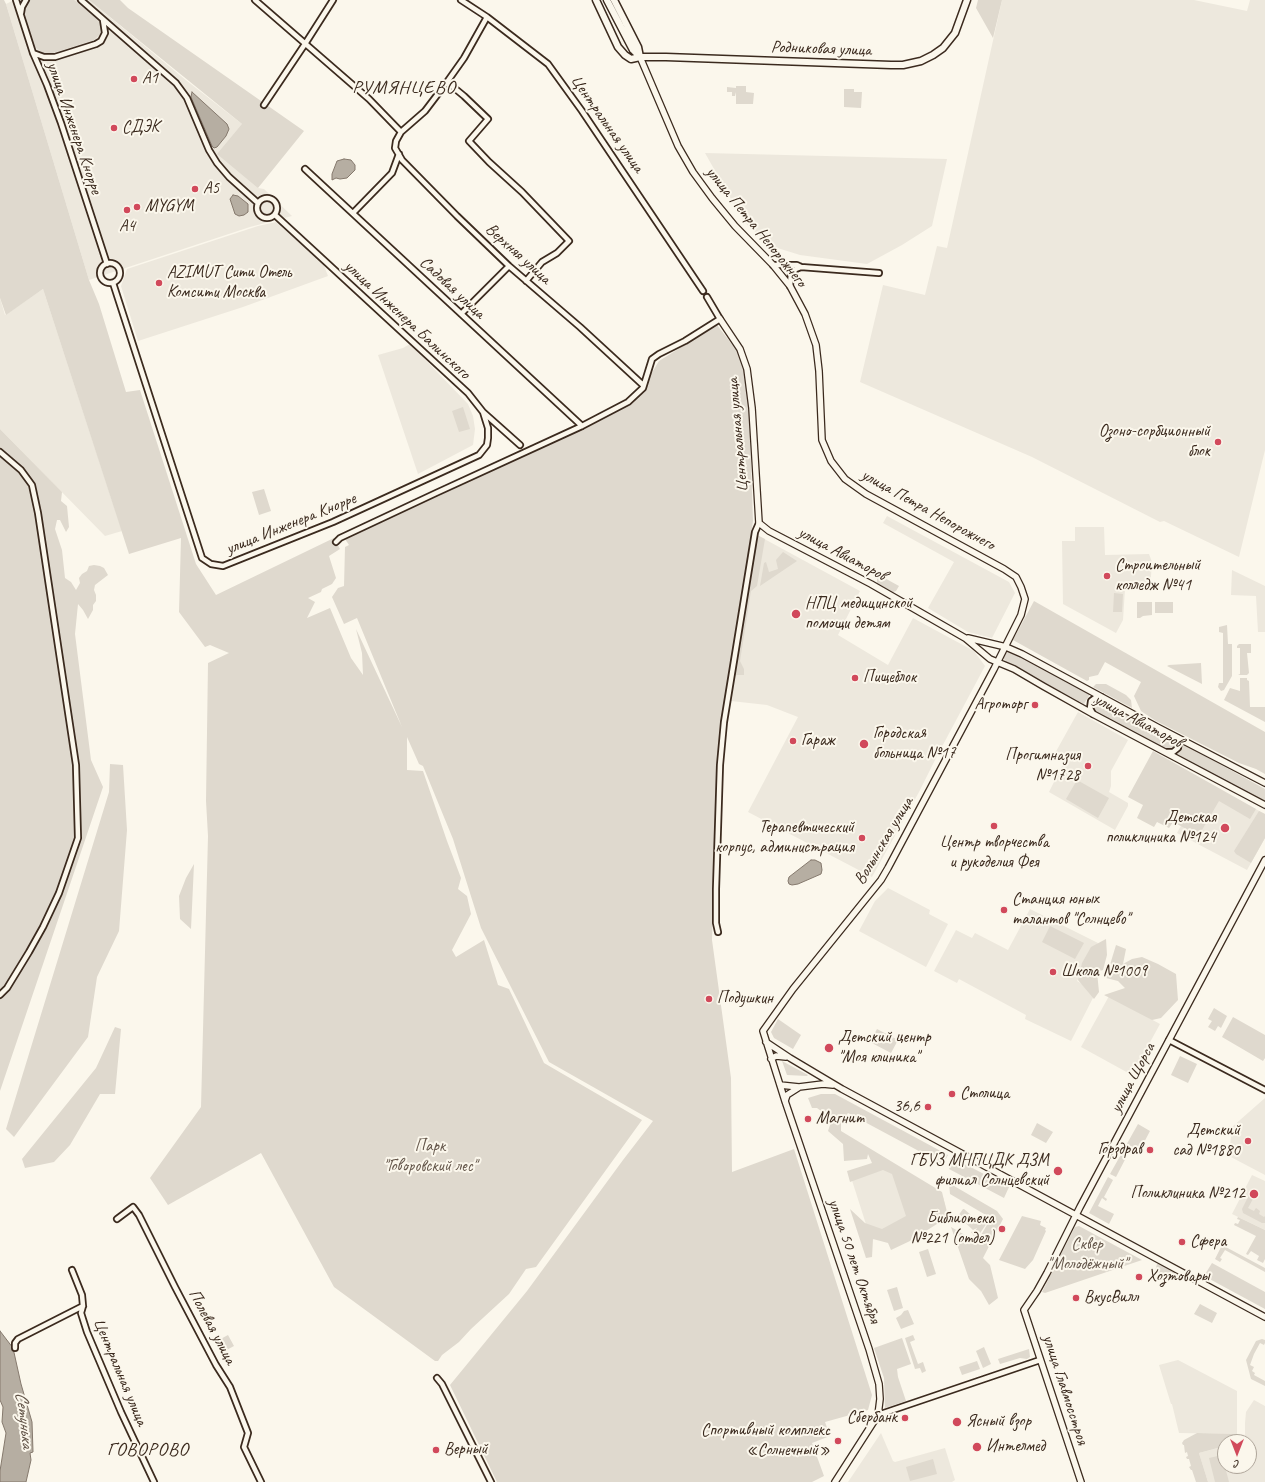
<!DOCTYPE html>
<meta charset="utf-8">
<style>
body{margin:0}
#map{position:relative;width:1265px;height:1482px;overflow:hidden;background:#fbf7ec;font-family:Caveat,sans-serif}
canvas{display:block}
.north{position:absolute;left:1217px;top:1434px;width:40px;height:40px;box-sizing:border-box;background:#fbf7ec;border:1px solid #aea59a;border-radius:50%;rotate:180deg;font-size:11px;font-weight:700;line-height:16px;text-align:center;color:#3b2a1e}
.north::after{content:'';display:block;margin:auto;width:14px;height:18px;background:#d1495b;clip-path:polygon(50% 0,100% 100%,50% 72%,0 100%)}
</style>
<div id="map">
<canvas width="1265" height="1482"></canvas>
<div class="north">С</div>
</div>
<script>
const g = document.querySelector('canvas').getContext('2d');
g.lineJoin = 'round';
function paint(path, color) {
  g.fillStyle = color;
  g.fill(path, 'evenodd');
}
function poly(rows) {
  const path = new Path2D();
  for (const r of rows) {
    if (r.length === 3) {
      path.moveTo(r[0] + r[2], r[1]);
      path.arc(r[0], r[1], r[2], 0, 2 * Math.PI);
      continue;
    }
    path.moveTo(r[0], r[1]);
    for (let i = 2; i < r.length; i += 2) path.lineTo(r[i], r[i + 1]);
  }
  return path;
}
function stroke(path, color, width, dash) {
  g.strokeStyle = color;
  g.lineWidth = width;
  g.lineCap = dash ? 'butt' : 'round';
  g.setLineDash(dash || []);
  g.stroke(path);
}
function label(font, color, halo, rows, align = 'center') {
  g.font = font + ' Caveat,sans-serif';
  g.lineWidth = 4;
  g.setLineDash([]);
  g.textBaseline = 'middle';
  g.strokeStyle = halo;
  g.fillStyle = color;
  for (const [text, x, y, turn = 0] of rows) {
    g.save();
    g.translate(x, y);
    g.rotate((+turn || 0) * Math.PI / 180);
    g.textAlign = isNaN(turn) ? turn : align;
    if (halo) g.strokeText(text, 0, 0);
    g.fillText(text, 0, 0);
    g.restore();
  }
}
const built = poly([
 [14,0,89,0,187,81,242,124,258,188,264,189,292,216,250,227,89,280,6,4],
 [1002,0,1194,0,1247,11,1250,0,1265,0,1265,450,1239,557,1164,521,1160,522,1032,457,860,382,883,285,925,295,937,246,947,248],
 [705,153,947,159,932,226,902,245,867,264,800,255,771,246,744,222],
 [276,222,323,263,328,276,243,307,138,341,121,286,127,269,258,226],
 [43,289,122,531,105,536,0,429,0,298,5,315],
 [410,344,468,404,473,416,475,429,473,445,418,474,378,355,403,348],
 [887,516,1009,582,1015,593,992,638,968,632,928,608,954,562,883,523],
 [1075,527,1104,527,1105,555,1149,554,1152,562,1150,590,1125,589,1123,620,1116,633,1063,604,1062,541,1075,541],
 [757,535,860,591,838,635,888,665,913,618,974,651,985,666,937,756,919,792,872,877,748,812,798,717,767,705,731,701],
 [1232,570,1265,586,1265,632,1258,632,1256,596,1231,595],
 [1078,712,1128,740,1111,771,1111,786,1109,792,1128,803,1128,806,1115,830,1049,792,1065,760,1054,755],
 [1205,782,1265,814,1265,838,1247,870,1177,833],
 [888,888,930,910,929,914,948,924,926,967,859,931,875,901],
 [1030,909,1098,943,1077,981,1096,992,1071,1041,1025,1019,1026,1015,959,979,957,983,934,971,956,930,972,938,975,933,1008,950],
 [1109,996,1160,1024,1132,1075,1081,1047],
 [1265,1098,1265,1175,1229,1156,1232,1127],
 [878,1162,943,1197,949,1218,907,1230,906,1229,871,1240,849,1171],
 [1252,1175,1265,1181,1265,1230,1232,1214],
 [1178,1360,1237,1391,1237,1434,1179,1433,1172,1404,1171,1404,1159,1365],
 [1254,1400,1265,1406,1265,1482,1208,1482,1199,1453,1225,1446,1225,1466,1249,1466,1249,1442,1245,1442,1245,1423,1246,1412],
 [881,1433,893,1461,895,1462,945,1448,955,1480,952,1482,848,1482]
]);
const green = poly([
 [0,0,4,0,6,4,89,280,99,304,126,392,140,390,196,564,216,595,334,538,340,549,329,556,336,578,332,584,322,589,321,592,308,598,315,602,307,618,330,608,351,658,363,675,362,653,356,629,402,727,357,618,344,624,332,597,338,588,344,586,345,547,349,545,345,539,598,421,634,402,659,361,717,325,745,361,749,407,753,521,717,761,712,940,731,1078,732,1172,794,1149,872,1395,868,1410,825,1422,830,1436,812,1443,824,1476,812,1482,497,1482,450,1385,527,1291,623,1160,653,1121,549,1062,481,928,453,839,423,766,419,764,407,737,407,770,423,771,447,841,461,878,458,889,467,896,471,914,452,950,456,957,484,940,498,985,509,989,544,1063,642,1120,536,1267,526,1269,509,1294,471,1329,459,1342,442,1355,438,1361,435,1361,334,1287,261,1153,168,1205,150,1178,201,1107,208,836,206,801,208,663,229,653,210,645,205,647,179,612,181,538,129,554,43,289,6,315,0,298],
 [29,0,74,0,99,20,102,27,101,33,94,40,53,53,43,53,35,47,24,15,24,5],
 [89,0,120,0,128,8,304,131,258,188,217,154,242,124],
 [978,0,1002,0,993,38,976,8],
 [736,86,746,86,746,92,754,93,753,104,736,104,736,92,735,96,732,96,732,92,727,92,727,87,736,88],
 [844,89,854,89,854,92,862,92,861,108,844,107],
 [463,407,470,429,459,432,452,411],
 [0,429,62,492,61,501,67,506,69,527,66,532,60,520,57,520,55,529,62,550,65,578,71,582,76,590,80,583,79,578,82,574,87,571,89,566,94,565,100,566,104,568,108,575,95,585,94,590,96,595,96,601,93,605,93,610,88,619,83,610,78,604,75,634,91,760,103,787,0,1091],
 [264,489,271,511,259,515,252,492],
 [757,535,765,539,757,586,751,591,740,661,744,669,744,675,737,675,734,676],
 [783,552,797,561,760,586,764,563,766,562,769,572,778,569,776,560],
 [879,575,899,586,896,591,893,592,877,583,877,578],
 [1114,593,1123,594,1122,612,1113,612],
 [1034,601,1265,732,1265,774,1256,769,1239,763,1156,721,1141,711,1134,696,1141,682,1105,662,1098,675,1089,677,1089,680,1087,681,1013,640],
 [1137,602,1152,602,1152,615,1143,616,1140,618,1137,618],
 [1155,602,1173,602,1173,613,1155,613],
 [1227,625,1228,644,1232,644,1232,676,1224,690,1221,691,1218,687,1219,683,1223,683,1223,633,1219,632,1219,627],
 [1239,644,1251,644,1251,653,1247,653,1249,673,1247,675,1238,675,1240,674,1240,648,1237,648,1237,646],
 [1007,652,1011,652,1090,694,1084,704,1006,662,1004,659,1004,655],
 [1201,663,1202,684,1167,666,1169,665],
 [1240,678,1247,678,1247,680,1249,681,1250,707,1265,707,1265,722,1224,700,1230,688,1240,691],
 [1096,684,1106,684,1126,695,1131,700,1132,708,1093,687],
 [1097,701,1101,701,1175,740,1177,744,1173,750,1169,751,1095,711,1093,708,1094,704],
 [1183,744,1265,789,1265,802,1177,754,1181,750],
 [1153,751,1256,809,1250,819,1219,801,1202,830,1198,832,1194,833,1173,822,1169,828,1157,822,1154,827,1137,818,1143,805,1128,797],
 [110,764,123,765,127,830,119,931,97,977,88,1037,14,1137,6,1129,109,792],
 [1077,780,1109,798,1098,818,1066,799],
 [1259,811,1265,814,1265,838,1251,863,1236,854,1234,851],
 [194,864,191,929,180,919,179,896,186,878],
 [1050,926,1084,943,1075,959,1042,942],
 [1106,939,1107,955,1103,970,1097,972,1099,992,1094,999,1078,980,1082,963,1091,947],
 [1116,945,1126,949,1123,964,1132,959,1142,957,1158,964,1176,974,1178,1000,1161,1018,1152,1020,1104,995,1125,988,1118,981,1106,978],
 [1214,1008,1227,1016,1221,1028,1218,1026,1215,1031,1208,1027,1212,1021,1208,1019],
 [1233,1017,1265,1035,1265,1058,1263,1061,1222,1037],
 [778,1019,801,1035,793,1049,774,1038,771,1032],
 [115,1027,121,1029,115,1094,100,1094,70,1145,54,1162,25,1168,22,1159,96,1068],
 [877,1029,898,1040,891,1053,870,1042],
 [1180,1056,1197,1064,1188,1083,1171,1075],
 [782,1061,808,1075,807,1076,787,1075],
 [821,1094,835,1094,948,1155,943,1164,848,1113,841,1121,841,1131,942,1192,948,1217,910,1241,891,1250,888,1243,873,1239,872,1257,866,1258,850,1209,865,1223,882,1229,906,1216,892,1174,883,1170,850,1182,847,1171,872,1163,868,1154,867,1159,844,1161,843,1144,828,1131,831,1122,825,1114,822,1114,821,1111,817,1108,812,1108,808,1098],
 [1037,1123,1053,1132,1046,1143,1031,1135],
 [1138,1124,1150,1131,1138,1154,1130,1150,1116,1177,1110,1174],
 [955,1159,1009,1187,1004,1198,949,1169],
 [1108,1177,1113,1180,1104,1197,1107,1199,1106,1201,1102,1198,1098,1206,1114,1214,1109,1224,1089,1213],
 [949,1183,997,1211,1003,1219,983,1258,990,1265,998,1298,989,1305,981,1291,969,1279,951,1227,977,1242,991,1218,950,1194],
 [1251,1196,1254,1197,1248,1208,1254,1211,1256,1208,1260,1211,1259,1214,1264,1217,1265,1216,1265,1223,1262,1223,1243,1213,1242,1209,1248,1197],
 [963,1209,964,1209,979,1222,980,1224,983,1221,987,1223,976,1239,971,1232,975,1231,977,1228,973,1230,958,1216],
 [1022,1216,1041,1221,1040,1225,1046,1228,1045,1230,1046,1231,1033,1260,1025,1269,999,1260],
 [1238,1217,1265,1230,1265,1259,1263,1263,1257,1260,1259,1256,1251,1251,1248,1255,1246,1254,1256,1236,1234,1225,1235,1223,1238,1224,1240,1220,1237,1219],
 [1079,1226,1142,1260,1045,1293,1042,1292,1075,1227],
 [1222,1245,1265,1268,1265,1272,1225,1250,1220,1258,1222,1259,1220,1262,1215,1259],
 [928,1249,936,1274,927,1277,919,1252],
 [1212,1263,1265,1292,1265,1309,1204,1276],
 [1157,1264,1160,1264,1179,1274,1175,1281,1155,1271],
 [897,1287,903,1308,894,1311,887,1290],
 [1200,1304,1217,1313,1212,1323,1194,1314],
 [908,1310,914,1324,901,1329,896,1318,901,1315,904,1311],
 [228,1335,234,1346,221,1353,215,1342],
 [913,1335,915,1340,910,1342,918,1364,923,1362,926,1371,922,1373,920,1368,915,1369,905,1338],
 [902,1338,911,1364,897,1369,898,1377,906,1401,885,1408,884,1378,874,1348],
 [1262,1339,1265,1340,1265,1343,1264,1345,1260,1343,1254,1354,1250,1365,1254,1367,1252,1371,1255,1373,1254,1375,1265,1381,1265,1386,1251,1379,1246,1360,1256,1341],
 [984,1347,991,1364,983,1368,976,1351],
 [1029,1349,1030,1357,1027,1359,1020,1358,1000,1364,998,1359],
 [977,1361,980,1369,962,1375,959,1367],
 [1197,1433,1237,1434,1237,1442,1225,1442,1225,1446,1199,1453,1208,1482,1196,1482,1192,1470,1191,1470,1189,1467,1191,1466,1189,1459,1187,1459,1186,1457,1188,1456,1187,1452,1185,1453,1184,1445,1183,1445,1182,1443,1184,1440],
 [1222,1455,1229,1482,1215,1482,1209,1458],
 [933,1459,937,1474,910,1481,906,1467]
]);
const water = poly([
 [192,92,227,124,229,129,226,136,217,147,214,148,212,146,191,97,192,92],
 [344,159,351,160,355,165,355,170,347,178,340,179,336,178,332,180,332,174,337,161,344,159],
 [233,195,238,196,248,204,248,212,244,215,239,216,235,214,230,199,233,195],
 [811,860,815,860,821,863,822,870,821,874,798,884,792,885,789,884,788,881,789,877,811,860],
 [0,1331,13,1348,21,1384,32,1422,33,1452,30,1453,31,1460,26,1482,0,1482,0,1471,6,1433,2,1422,3,1407,0,1400,0,1331]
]);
const minor = poly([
 [16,0,33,53,47,85,61,123,107,264],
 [81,0,176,83,187,98,209,150,217,163,229,177,258,203],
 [255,0,369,99,401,132,396,141,395,148,402,160,457,216,509,266,580,327,643,385],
 [461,0,487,17,548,64,582,111,703,291],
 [21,13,22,7,26,0],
 [33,53,44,57,55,57,96,44,101,41,105,33,103,20],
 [447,82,464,96,488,119,469,141,489,162,522,192,569,241,557,253,542,262,526,281],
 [264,105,305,44,333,0],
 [401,132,425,111,447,82,464,58,487,17],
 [305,169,582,426],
 [267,208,10],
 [353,213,392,173,399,154],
 [275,215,468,393,483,412,520,445],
 [110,273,10],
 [773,265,797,265,801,267,879,273],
 [113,283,202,558,211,564,223,566,333,522,479,455,487,445,488,438,488,428,483,412],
 [790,286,791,273,796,269,801,267],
 [461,314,509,266],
 [0,452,21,470,32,485,38,513,76,765,78,838,59,893,43,927,29,952,7,988,0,995],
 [336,542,340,538,436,493,582,426,628,402,643,388,652,359,659,354,685,341,720,319,707,297],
 [1093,714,1090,708,1091,701,1095,698,1101,697],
 [1167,752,1173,752,1178,748,1179,742,1177,738],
 [718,932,716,923,716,889,720,765,724,722,755,532,759,523],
 [1169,1040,1265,1090],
 [117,1219,133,1207,139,1215,175,1287,216,1365,230,1387,248,1433,244,1447,261,1482],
 [72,1270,82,1295,83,1306,81,1313,87,1332,121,1412,154,1482],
 [15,1348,15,1343,18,1339,83,1306],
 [437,1378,442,1384,491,1482],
 [878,1415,1040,1360]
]);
const tertiary = poly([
 [640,57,678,146,693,172,712,198,735,226,773,265,790,286,805,314,816,345,819,371,822,440,831,461,845,479,866,494,1004,569,1016,577,1021,587,1025,599,1021,615,994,669,888,868,881,880,793,989,763,1031,785,1101,869,1349,879,1384,880,1399,878,1415,835,1482],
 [720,319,740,349,747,369,752,408,759,523,769,531,871,584,965,638,990,659,1014,669,1043,686,1093,714,1265,805],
 [968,638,1006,647,1022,654,1157,727,1265,783],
 [766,1042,790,1058,842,1089,1265,1317],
 [771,1059,776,1056,786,1057],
 [780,1085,799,1087,823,1084,833,1085],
 [785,1101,787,1095,798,1088],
 [1081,1482,1024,1310,1037,1291,1047,1273,1080,1207,1265,860]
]);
const secondary = poly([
 [596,0,618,47,625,55,631,59,640,57,666,57,891,65,903,65,921,61,933,55,943,48,955,33,967,0],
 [607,0,633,50,640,57],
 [614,0,638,47,640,57]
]);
const markers = [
 [134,79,4,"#d1495b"],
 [114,128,4,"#d1495b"],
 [195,189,4,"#d1495b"],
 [137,207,4,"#d1495b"],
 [127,210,4,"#d1495b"],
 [159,283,4,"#d1495b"],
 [1218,442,4,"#d1495b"],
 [1107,576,4,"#d1495b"],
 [796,614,5,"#d1495b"],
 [855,678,4,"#d1495b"],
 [1035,705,4,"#d1495b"],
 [793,741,4,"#d1495b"],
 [864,744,5,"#d1495b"],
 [1088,766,4,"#d1495b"],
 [994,826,4,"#d1495b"],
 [1225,828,5,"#d1495b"],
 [862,838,4,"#d1495b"],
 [1004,910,4,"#d1495b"],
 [1053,972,4,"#d1495b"],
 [709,999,4,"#d1495b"],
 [829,1048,5,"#d1495b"],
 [952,1094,4,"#d1495b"],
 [928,1107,4,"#d1495b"],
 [808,1119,4,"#d1495b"],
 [1248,1141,4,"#d1495b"],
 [1150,1150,4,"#d1495b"],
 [1058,1171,5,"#d1495b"],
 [1254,1194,5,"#d1495b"],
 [1002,1229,4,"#d1495b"],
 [1182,1242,4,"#d1495b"],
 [1139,1277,4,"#d1495b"],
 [1076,1298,4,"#d1495b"],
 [905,1418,4,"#d1495b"],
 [957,1422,5,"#d1495b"],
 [838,1441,4,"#d1495b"],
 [977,1447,5,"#d1495b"],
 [436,1450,4,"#d1495b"]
];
const streetNames = [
 ["Родниковая улица",821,49,2],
 ["Центральная улица",607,124,55],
 ["улица Инженера Кнорре",74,128,71],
 ["улица Петра Непорожнего",756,227,51],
 ["Верхняя улица",518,254,42],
 ["Садовая улица",452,288,43],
 ["улица Инженера Балинского",407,320,43],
 ["Центральная улица",738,435,-95],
 ["улица Петра Непорожнего",928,510,29],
 ["улица Инженера Кнорре",291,524,-22],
 ["улица Авиаторов",842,554,28],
 ["улица Авиаторов",1138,721,28],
 ["Волынская улица",884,841,-59],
 ["улица Щорса",1133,1078,-62],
 ["улица 50 лет Октября",854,1261,71],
 ["Полевая улица",212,1327,62],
 ["Центральная улица",120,1372,67],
 ["улица Главмосстроя",1065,1390,72]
];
const poiNames = [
 ["А1",142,79],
 ["СДЭК",122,128],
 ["А5",203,189],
 ["MYGYM",145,207],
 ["А4",127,227,"center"],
 ["AZIMUT Сити Отель",167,273],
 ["Комсити Москва",167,293],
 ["Озоно-сорбционный",1210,432,"right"],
 ["блок",1210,452,"right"],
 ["Строительный",1115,566],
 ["колледж №41",1115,586],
 ["НПЦ медицинской",805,604],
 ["помощи детям",805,624],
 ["Пищеблок",863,678],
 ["Агроторг",1027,705,"right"],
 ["Городская",873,734],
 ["больница №17",873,754],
 ["Гараж",801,741],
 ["Прогимназия",1080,756,"right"],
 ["№1728",1080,776,"right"],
 ["Детская",1216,818,"right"],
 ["поликлиника №124",1216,838,"right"],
 ["Терапевтический",854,828,"right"],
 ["корпус, администрация",854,848,"right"],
 ["Центр творчества",994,843,"center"],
 ["и рукоделия Фея",994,863,"center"],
 ["Станция юных",1012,900],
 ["талантов \"Солнцево\"",1012,920],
 ["Школа №1009",1061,972],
 ["Подушкин",717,999],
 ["Детский центр",838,1038],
 ["\"Моя клиника\"",838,1058],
 ["Столица",960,1094],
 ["36,6",920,1107,"right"],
 ["Магнит",816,1119],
 ["Детский",1240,1131,"right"],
 ["сад №1880",1240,1151,"right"],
 ["Горздрав",1142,1150,"right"],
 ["ГБУЗ МНПЦДК ДЗМ",1049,1161,"right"],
 ["филиал Солнцевский",1049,1181,"right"],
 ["Поликлиника №212",1245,1194,"right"],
 ["Библиотека",994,1219,"right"],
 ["№221 (отдел)",994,1239,"right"],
 ["Сфера",1190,1242],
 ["Хозтовары",1147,1277],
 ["ВкусВилл",1084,1298],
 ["Сбербанк",897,1418,"right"],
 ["Ясный взор",966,1422],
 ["Спортивный комплекс",830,1431,"right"],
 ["«Солнечный»",830,1451,"right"],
 ["Интелмед",986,1447],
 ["Верный",444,1450]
];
const parkNames = [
 ["Парк",430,1147],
 ["\"Говоровский лес\"",430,1167],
 ["Сквер",1087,1245],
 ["\"Молодёжный\"",1087,1265]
];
const waterNames = [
 ["Сетунька",24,1420,83]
];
const quarterNames = [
 ["РУМЯНЦЕВО",404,88],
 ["ГОВОРОВО",148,1450]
];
paint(built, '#ede8dd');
paint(green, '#dfd9ce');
paint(water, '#b6aea2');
stroke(water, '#85796d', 1);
stroke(minor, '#3b2a1e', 8);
stroke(tertiary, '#3b2a1e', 8);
stroke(secondary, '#3b2a1e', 9);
stroke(minor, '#fbf7ec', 4.5);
stroke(tertiary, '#fbf7ec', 5.5);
stroke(secondary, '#fbf7ec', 6);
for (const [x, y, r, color] of markers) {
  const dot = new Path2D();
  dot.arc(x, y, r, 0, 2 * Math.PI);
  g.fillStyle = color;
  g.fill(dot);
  stroke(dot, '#fbf7ec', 1.5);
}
label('17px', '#3b2a1e', '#fbf7ec', streetNames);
label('17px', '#3b2a1e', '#fbf7ec', poiNames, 'left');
label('17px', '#64564a', '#fbf7ec', parkNames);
label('italic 18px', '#605246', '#fbf7ec', waterNames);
g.letterSpacing = '1px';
label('19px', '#3b2a1e', '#fbf7ec', quarterNames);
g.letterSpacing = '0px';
</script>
